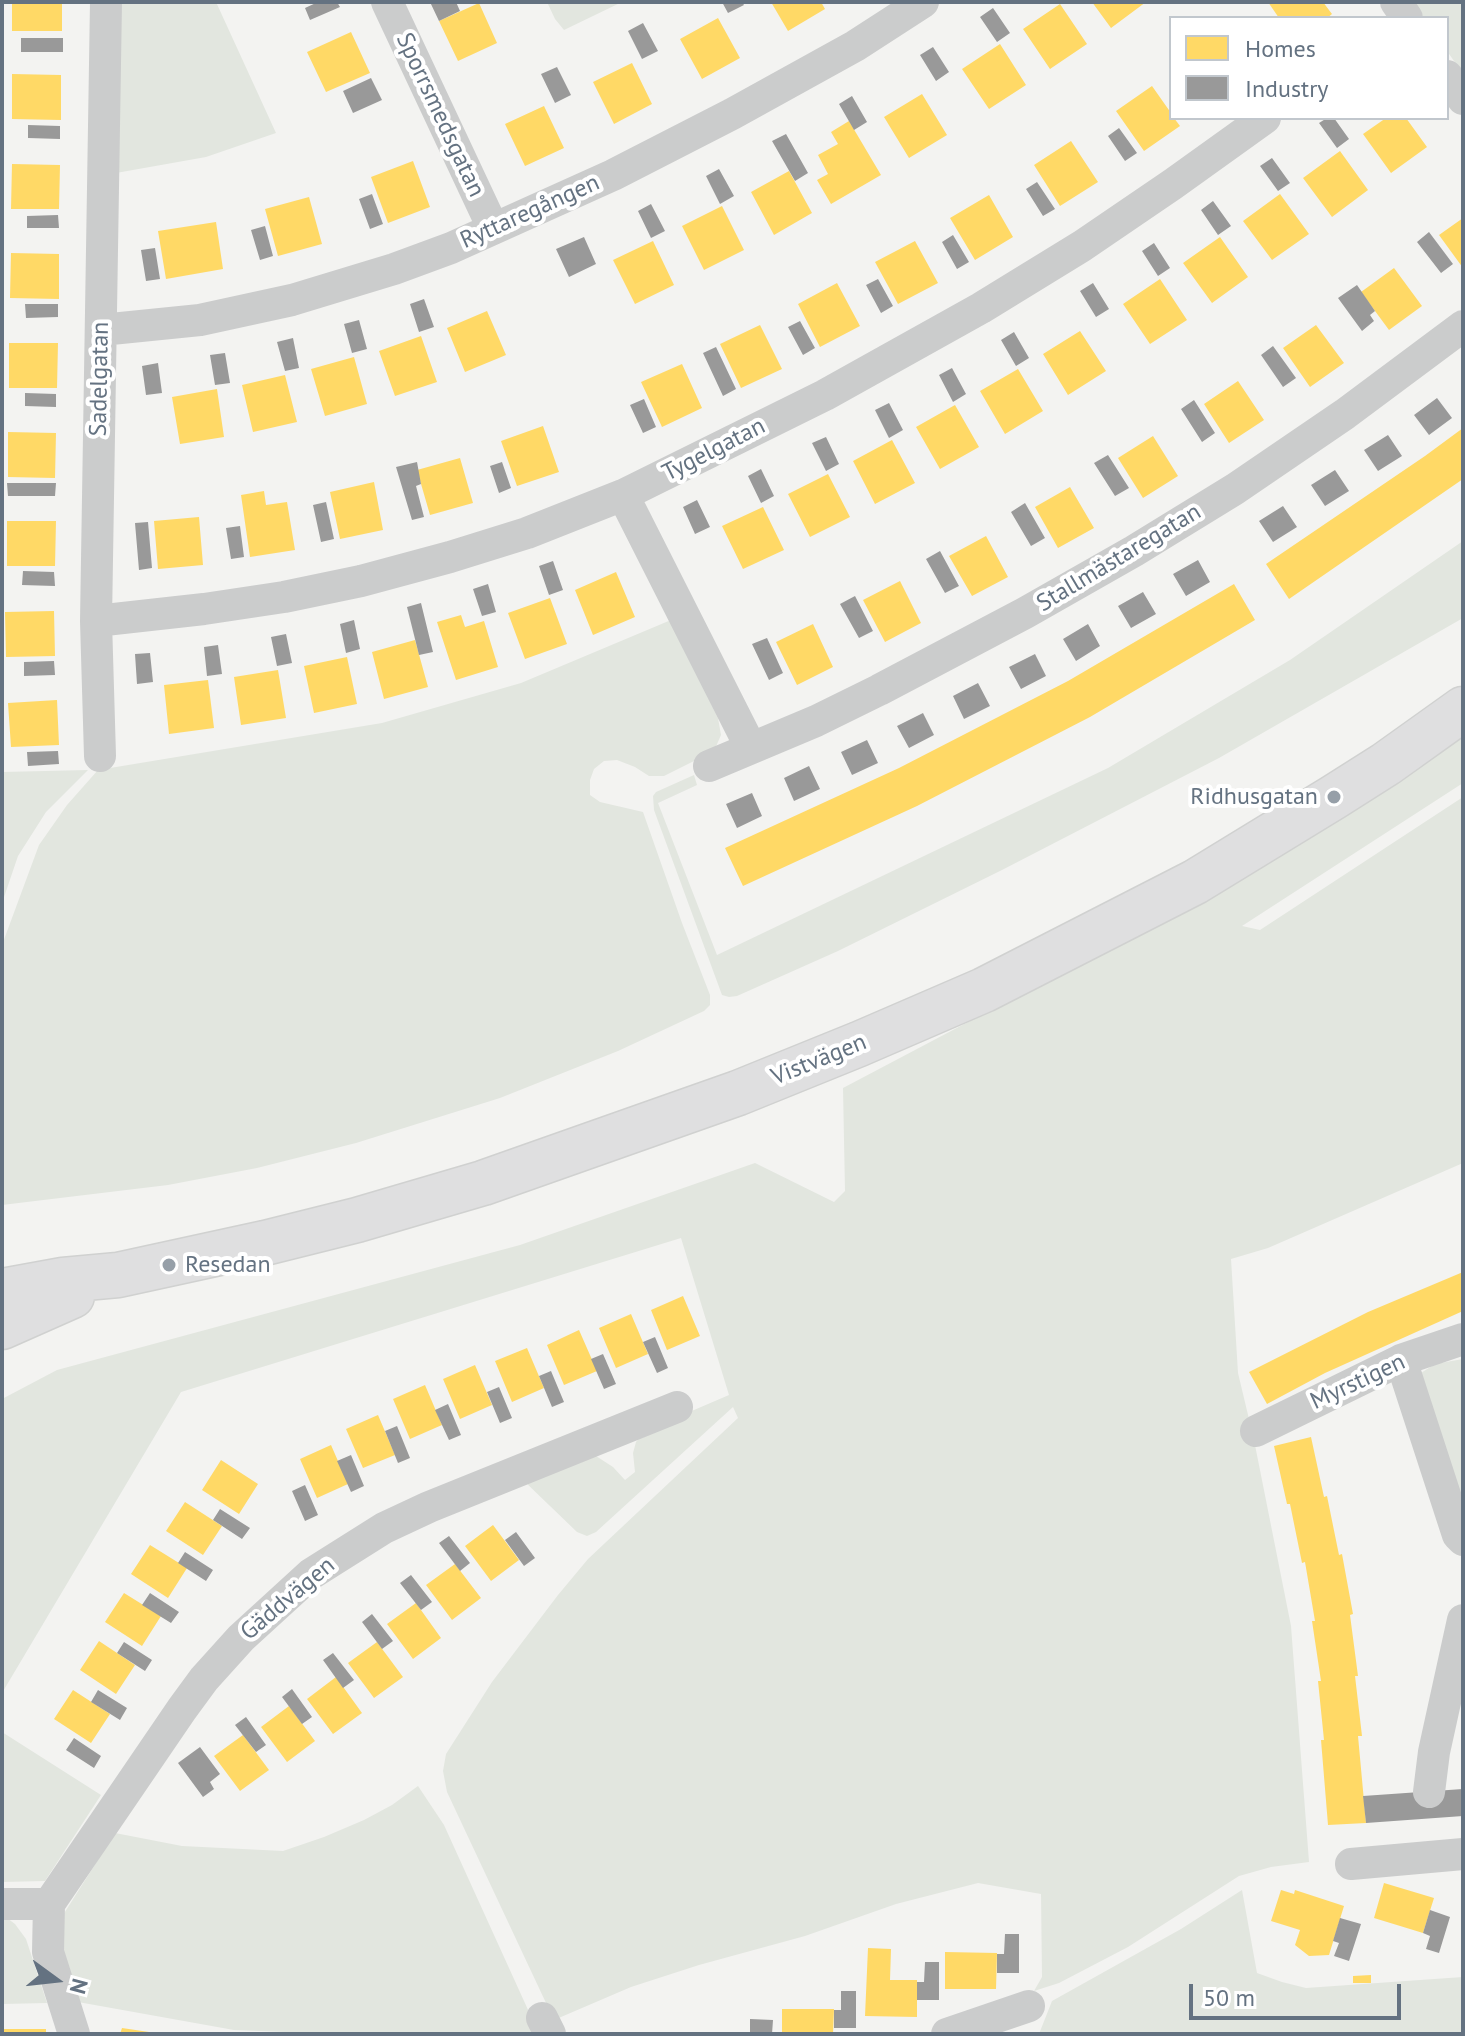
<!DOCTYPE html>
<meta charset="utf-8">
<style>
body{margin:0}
#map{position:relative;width:1465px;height:2036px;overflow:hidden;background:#f3f3f1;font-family:"PT Sans",sans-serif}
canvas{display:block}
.frame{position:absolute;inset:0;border:4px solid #647281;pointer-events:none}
.legend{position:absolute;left:1169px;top:16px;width:280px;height:104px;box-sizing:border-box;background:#fff;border:2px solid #c1c7cd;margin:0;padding:10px 14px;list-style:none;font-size:24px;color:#647281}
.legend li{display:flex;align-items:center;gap:16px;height:40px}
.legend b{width:40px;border:2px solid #c1c7cd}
.north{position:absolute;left:16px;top:1940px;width:80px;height:80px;-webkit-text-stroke:6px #fff;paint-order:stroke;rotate:105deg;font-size:22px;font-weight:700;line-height:32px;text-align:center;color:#647281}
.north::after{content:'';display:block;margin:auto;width:28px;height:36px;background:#647281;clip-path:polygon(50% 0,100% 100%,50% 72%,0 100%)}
.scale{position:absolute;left:1189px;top:1984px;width:212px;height:36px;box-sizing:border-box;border:4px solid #647281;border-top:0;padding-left:10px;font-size:24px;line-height:28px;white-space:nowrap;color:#647281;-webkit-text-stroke:6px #fff;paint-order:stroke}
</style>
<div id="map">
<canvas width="1465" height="2036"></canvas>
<div class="frame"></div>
<ul class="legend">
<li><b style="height:22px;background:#ffd966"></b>Homes</li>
<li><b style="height:22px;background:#999"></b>Industry</li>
</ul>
<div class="north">N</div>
<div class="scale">50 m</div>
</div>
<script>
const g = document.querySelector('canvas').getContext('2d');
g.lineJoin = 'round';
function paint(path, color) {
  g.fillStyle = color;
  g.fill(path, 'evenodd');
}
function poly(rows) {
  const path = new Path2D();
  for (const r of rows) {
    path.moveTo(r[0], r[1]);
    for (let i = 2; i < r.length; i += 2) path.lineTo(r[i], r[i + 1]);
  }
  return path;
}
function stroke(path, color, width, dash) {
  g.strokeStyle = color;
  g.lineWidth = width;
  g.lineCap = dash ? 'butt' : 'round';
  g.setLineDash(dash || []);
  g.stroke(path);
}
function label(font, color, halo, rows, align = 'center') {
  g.font = font + ' "PT Sans",sans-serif';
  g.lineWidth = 8;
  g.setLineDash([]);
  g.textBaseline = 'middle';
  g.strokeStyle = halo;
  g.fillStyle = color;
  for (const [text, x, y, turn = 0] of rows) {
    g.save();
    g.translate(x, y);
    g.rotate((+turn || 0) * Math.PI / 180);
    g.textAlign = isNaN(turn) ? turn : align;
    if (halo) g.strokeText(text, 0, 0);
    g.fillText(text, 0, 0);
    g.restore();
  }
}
const green = poly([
 [118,2,216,2,276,133,206,157,116,173],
 [547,2,622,2,564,30,555,19],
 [1412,2,1463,2,1463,74,1447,51,1447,18,1424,18],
 [1463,541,1463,618,1219,758,1002,870,838,951,737,996,729,997,722,995,654,810,653,796,656,792,694,775,697,785,658,803,717,955,1108,768,1290,660],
 [671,620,718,718,721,735,714,751,664,776,649,776,635,767,617,760,604,761,594,769,590,780,590,795,600,802,643,812,682,923,710,995,710,1005,704,1011,618,1051,500,1098,356,1143,257,1168,168,1185,2,1205,2,945,39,845,67,805,98,770,382,723,521,683],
 [1463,736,1463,783,1242,926,1260,930,1463,797,1463,1163,1268,1248,1231,1259,1238,1373,1254,1440,1291,1626,1309,1862,1271,1867,1239,1876,1128,1947,1059,1983,1034,1991,1042,1977,1041,1894,978,1883,896,1904,805,1936,699,1965,631,1987,554,2020,447,1792,443,1771,446,1754,492,1682,558,1595,588,1559,738,1418,733,1407,596,1532,587,1536,577,1532,523,1480,596,1456,613,1467,625,1480,635,1472,633,1453,636,1442,645,1431,729,1395,681,1238,181,1392,2,1693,2,1399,57,1370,520,1245,755,1163,834,1202,845,1191,843,1088,1169,916,1377,793],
 [88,770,46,812,18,856,2,903,2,772],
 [1463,1359,1463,1525,1421,1373,1435,1364],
 [2,1732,101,1795,45,1881,2,1882],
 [418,1786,444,1825,539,2034,335,2034,234,2030,78,2002,59,1937,63,1915,115,1833,182,1846,283,1851,324,1837,364,1820,392,1805],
 [1242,1890,1257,1973,1282,1982,1306,1988,1463,1977,1463,2034,1039,2034,1052,2001,1181,1929],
 [2,1918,7,1918,15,1924,26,1939,47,2003,2,2004]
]);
const homes = poly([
 [12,2,62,2,62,31,12,31],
 [771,2,821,2,825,9,788,31],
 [1092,2,1146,2,1111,28],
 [1268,2,1323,2,1332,14,1327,18,1279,18],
 [479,3,497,43,458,61,439,21],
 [1060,4,1087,44,1050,69,1023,29],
 [718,18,740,58,702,79,680,39],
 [351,32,370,73,326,92,307,52],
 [1000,44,1026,85,989,109,962,69],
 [632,63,652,104,614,124,593,82],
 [12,74,61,75,61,120,12,119],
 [1152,86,1171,113,1171,118,1174,118,1180,126,1144,151,1116,111],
 [922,94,947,135,909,158,884,117],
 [544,106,564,148,525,166,505,124],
 [1386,118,1406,118,1427,147,1391,173,1363,134],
 [849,121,881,175,831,204,817,180,828,174,818,155,838,144,831,132],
 [1071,141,1098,182,1060,206,1034,165],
 [1340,151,1368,190,1332,217,1303,178],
 [413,161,430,207,388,223,371,177],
 [12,164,60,165,59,209,11,209],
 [789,171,812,213,774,235,751,192],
 [1280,194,1309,234,1272,260,1243,221],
 [989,195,1013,237,975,260,950,218],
 [309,197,322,244,278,256,265,209],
 [722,206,744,250,704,270,682,226],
 [1463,218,1463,268,1439,235],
 [216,222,223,269,166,279,158,231],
 [1220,237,1248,277,1212,303,1183,263],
 [653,241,674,285,635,304,613,260],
 [915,241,938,283,898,304,875,262],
 [11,253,59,254,59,299,10,298],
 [1394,268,1422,306,1389,330,1361,292],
 [1160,279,1187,320,1150,344,1123,304],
 [837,283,860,326,820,347,798,304],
 [487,311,506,355,465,372,447,328],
 [760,325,782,369,741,388,720,344],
 [1316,325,1344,363,1310,387,1283,348],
 [1080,331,1106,371,1068,395,1043,354],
 [421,336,437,382,395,396,379,351],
 [9,343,58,343,57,388,9,388],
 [354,357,367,404,325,416,311,369],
 [682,364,702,408,662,427,641,382],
 [1018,369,1043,411,1005,434,980,391],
 [285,375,297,422,253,432,242,385],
 [1238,381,1264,420,1229,443,1204,404],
 [217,389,224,437,180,444,172,397],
 [955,405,979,447,940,469,916,427],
 [543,426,559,472,517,486,501,441],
 [1463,428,1463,479,1289,599,1266,564,1425,456],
 [8,432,56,433,55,478,8,477],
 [1153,436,1178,476,1143,498,1118,458],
 [892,440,915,483,875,504,853,461],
 [460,458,473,503,430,515,417,470],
 [828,474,850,517,810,537,788,494],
 [374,482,383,530,340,539,330,492],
 [1070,487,1094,528,1058,548,1035,507],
 [264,491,266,505,287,502,295,550,250,557,241,495],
 [763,507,784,550,743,569,722,526],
 [199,517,203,565,158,569,154,521],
 [7,521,56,521,55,566,7,566],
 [986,536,1008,577,972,596,949,556],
 [616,572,635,617,593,635,575,590],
 [900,581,921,623,885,642,863,600],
 [1234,584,1255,620,1090,717,917,806,743,886,725,848,899,768,1068,681],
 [550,598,567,644,525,659,508,613],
 [54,611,55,656,6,657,5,612],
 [461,615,465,627,484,621,498,667,456,680,437,622],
 [813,624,833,667,797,685,776,642],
 [415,640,428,687,384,699,372,652],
 [347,657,357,704,314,713,304,666],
 [278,670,286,718,241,725,234,677],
 [208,680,214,728,169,734,164,685],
 [57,700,59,745,11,747,8,703],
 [1463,1272,1463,1311,1325,1373,1267,1404,1249,1372,1368,1312],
 [683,1296,700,1336,667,1350,651,1310],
 [631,1314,648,1354,616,1368,599,1328],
 [579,1330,597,1371,564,1385,547,1345],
 [527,1348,544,1388,512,1402,495,1361],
 [475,1365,492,1405,460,1419,443,1379],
 [425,1385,442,1425,410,1439,393,1399],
 [378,1415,395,1455,363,1468,346,1429],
 [1311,1437,1324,1497,1327,1496,1339,1555,1342,1554,1353,1614,1350,1615,1358,1676,1355,1676,1362,1736,1358,1736,1366,1823,1328,1825,1321,1740,1324,1740,1318,1681,1321,1681,1312,1621,1315,1621,1305,1562,1302,1563,1290,1504,1287,1504,1274,1446],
 [331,1445,348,1484,317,1498,300,1459],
 [221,1460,258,1484,239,1514,202,1490],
 [185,1502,222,1526,203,1555,166,1531],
 [493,1525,519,1560,491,1581,465,1546],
 [150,1545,187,1568,168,1598,131,1574],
 [455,1564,481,1598,452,1620,426,1585],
 [124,1593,161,1616,142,1646,105,1622],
 [416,1603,441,1638,413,1659,387,1624],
 [99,1641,135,1665,116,1694,80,1670],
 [377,1642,403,1677,374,1698,348,1663],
 [336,1677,362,1713,333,1734,307,1699],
 [73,1690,110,1714,91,1743,54,1719],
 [289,1706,315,1741,287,1762,261,1727],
 [243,1735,269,1770,240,1791,214,1756],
 [1384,1883,1434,1898,1423,1933,1374,1918],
 [1281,1890,1294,1894,1295,1890,1344,1906,1329,1955,1309,1956,1295,1945,1300,1930,1271,1921],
 [868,1948,891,1949,890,1980,917,1980,917,2017,865,2016],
 [945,1952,997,1953,996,1989,945,1989],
 [1371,1975,1371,1983,1353,1983,1353,1976],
 [782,2009,834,2009,833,2034,782,2034],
 [122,2028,149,2032,149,2034,120,2034],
 [2,2029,46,2029,46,2034,2,2034]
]);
const industry = poly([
 [318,2,337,2,340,7,310,20,305,8],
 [430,2,456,2,460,11,439,21],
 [722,2,742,2,744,5,728,13],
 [993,8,1010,33,997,42,980,17],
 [643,23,658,51,642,59,628,31],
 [21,38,63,38,63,52,21,52],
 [933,47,949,72,936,81,920,55],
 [557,67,571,95,555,103,541,74],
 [371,78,382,100,353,113,343,91],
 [852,96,867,122,854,130,839,104],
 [1327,118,1334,118,1349,139,1337,148,1319,123],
 [28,125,60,126,60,139,28,138],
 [1119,128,1137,153,1125,161,1108,136],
 [786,134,808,173,795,181,772,141],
 [1272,158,1290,183,1278,191,1260,166],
 [719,169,734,196,720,204,706,176],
 [1037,182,1055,209,1043,216,1026,189],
 [372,194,383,224,370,229,359,199],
 [1213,201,1231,226,1218,235,1201,210],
 [651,204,665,231,651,238,638,211],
 [58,215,59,228,27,228,27,216],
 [265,226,273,256,260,260,251,230],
 [1429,232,1453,264,1441,273,1417,242],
 [953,235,969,262,957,269,942,242],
 [584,237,596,264,569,277,556,249],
 [1154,243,1170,268,1158,276,1142,251],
 [155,248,160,279,146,281,141,250],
 [878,279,893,306,881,313,866,285],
 [1093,283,1109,309,1096,317,1080,291],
 [1357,285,1375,311,1370,315,1374,321,1362,331,1338,298],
 [424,299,434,327,419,332,410,304],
 [25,304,58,304,58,317,26,318],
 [359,320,367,349,352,353,344,324],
 [800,321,815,348,803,355,788,327],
 [1014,332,1029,358,1016,366,1001,340],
 [293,338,299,368,285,371,277,342],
 [1273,346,1296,378,1283,387,1261,355],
 [716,347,736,389,723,396,703,353],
 [225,353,230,383,215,385,210,355],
 [158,363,162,393,146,395,142,366],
 [952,368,966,394,953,402,939,375],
 [25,393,56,394,56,407,25,406],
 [1437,398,1452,418,1429,435,1414,415],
 [644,399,656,427,643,433,630,405],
 [1194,400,1215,433,1202,442,1181,409],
 [889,403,903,430,889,438,875,410],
 [1388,435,1402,456,1378,471,1364,450],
 [826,437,839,464,826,471,812,443],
 [1108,455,1129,488,1115,496,1094,463],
 [417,462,421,484,416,486,424,517,412,520,396,467],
 [502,462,511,488,499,493,490,466],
 [761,469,774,496,761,503,748,476],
 [1335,470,1349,491,1325,506,1311,485],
 [7,483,56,483,55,496,8,496],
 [697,500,710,527,695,534,683,507],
 [326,502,334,539,321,542,313,505],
 [1025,503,1045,538,1031,546,1011,512],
 [1283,506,1297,527,1273,542,1259,521],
 [148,522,152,568,139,570,135,523],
 [240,526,244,557,231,559,226,528],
 [940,551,959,586,945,593,926,559],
 [1198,560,1210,582,1186,596,1173,574],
 [553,561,563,590,549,595,539,566],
 [23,571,54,572,55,586,22,585],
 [488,584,496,612,482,616,473,589],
 [1143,592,1156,614,1131,628,1118,606],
 [855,596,873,631,859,638,840,604],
 [421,603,433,652,419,655,407,607],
 [354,620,360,649,346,653,340,624],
 [1088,624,1100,646,1076,661,1063,639],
 [286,634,292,663,277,666,271,637],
 [767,638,783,673,769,680,752,644],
 [218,645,222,674,207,676,204,647],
 [150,653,153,682,137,684,135,654],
 [1035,654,1046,676,1021,689,1009,667],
 [54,661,55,675,24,676,24,662],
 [978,683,990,706,964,719,953,696],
 [923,713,934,735,909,748,897,726],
 [867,740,878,763,852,775,841,752],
 [58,751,59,764,28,766,27,752],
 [809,766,820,789,794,801,784,778],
 [752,793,762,816,737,828,726,804],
 [655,1337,668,1368,657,1373,643,1342],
 [603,1354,616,1384,604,1389,591,1359],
 [551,1371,564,1402,552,1407,539,1376],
 [499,1387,512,1418,500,1423,487,1392],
 [448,1404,461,1435,449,1440,435,1410],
 [397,1426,410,1458,398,1463,385,1431],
 [351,1455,364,1486,351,1492,337,1461],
 [305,1485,318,1515,305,1521,292,1491],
 [220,1509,250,1528,242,1539,213,1520],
 [516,1532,535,1558,524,1566,505,1540],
 [449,1536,470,1563,460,1571,439,1543],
 [185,1552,213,1570,206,1581,178,1563],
 [411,1575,432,1602,421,1610,400,1583],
 [150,1593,179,1612,171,1623,142,1605],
 [372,1614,393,1641,382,1649,362,1622],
 [124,1642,152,1660,145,1671,117,1653],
 [333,1653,354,1680,343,1688,323,1660],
 [292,1689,312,1717,302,1724,282,1697],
 [98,1690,127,1708,120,1720,91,1702],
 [246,1717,266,1745,256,1752,235,1725],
 [74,1738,101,1756,94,1768,66,1750],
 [200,1747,220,1774,210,1782,214,1789,203,1797,178,1763],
 [1463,1789,1463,1816,1366,1823,1363,1796],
 [1430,1910,1450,1917,1439,1953,1426,1949,1430,1936,1423,1933],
 [1340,1918,1361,1924,1349,1961,1334,1956,1339,1943,1333,1941],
 [1005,1934,1019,1934,1019,1973,997,1973,997,1954,1004,1954],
 [925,1962,939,1962,939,2000,917,2000,917,1982,924,1982],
 [841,1991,856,1991,856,2028,834,2028,834,2010,841,2010],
 [750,2019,773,2020,772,2034,750,2034]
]);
const minor = poly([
 [387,2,493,228],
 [1396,2,1407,18],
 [1447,76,1463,99],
 [101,330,200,320,292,300,394,269,451,248,613,175,732,114,855,46,923,2],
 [623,495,751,748],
 [96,621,204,609,284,597,361,581,450,557,527,533,623,495,825,395,981,308,1082,246,1173,184,1265,118],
 [100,756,96,621,106,2],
 [709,766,816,721,879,690,1025,613,1134,551,1235,489,1345,414,1463,326],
 [1401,1360,1458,1535,1463,1540],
 [1256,1431,1401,1360,1463,1339],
 [1429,1792,1434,1752,1463,1620],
 [1351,1864,1463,1854],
 [2,1904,49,1904],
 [542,2018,550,2034],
 [74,2034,48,1952,49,1904,182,1709,204,1679,241,1638,311,1574,384,1528,429,1507,677,1407],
 [947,2034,1029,2006]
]);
const secondary = poly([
 [2,1291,63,1280,118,1275,265,1243,357,1220,483,1183,738,1093,859,1044,984,990,1195,882,1334,797,1386,764,1463,709],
 [2,1327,72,1296]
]);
const markers = [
 [1334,797,8,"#969fa8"],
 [169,1265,8,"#969fa8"]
];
const streetNames = [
 ["Sporrsmedsgatan",440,115,65],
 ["Ryttaregången",530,212,-24],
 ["Sadelgatan",100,379,-89],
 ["Tygelgatan",714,450,-27],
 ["Stallmästaregatan",1119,558,-31],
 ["Vistvägen",819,1060,-22],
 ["Myrstigen",1358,1382,-25],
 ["Gäddvägen",288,1599,-40]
];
const poiNames = [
 ["Ridhusgatan",1318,797],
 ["Resedan",185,1265,"left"]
];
paint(green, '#e2e6df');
paint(homes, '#ffd966');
paint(industry, '#999');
stroke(secondary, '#d0d1d0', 47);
stroke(minor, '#cbcccc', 32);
stroke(secondary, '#dfdfe0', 44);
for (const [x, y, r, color] of markers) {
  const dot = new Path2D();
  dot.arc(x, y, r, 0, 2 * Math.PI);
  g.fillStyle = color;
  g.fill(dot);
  stroke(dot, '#fff', 3);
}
label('24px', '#647281', '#fff', streetNames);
label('24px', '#647281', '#fff', poiNames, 'right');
</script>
